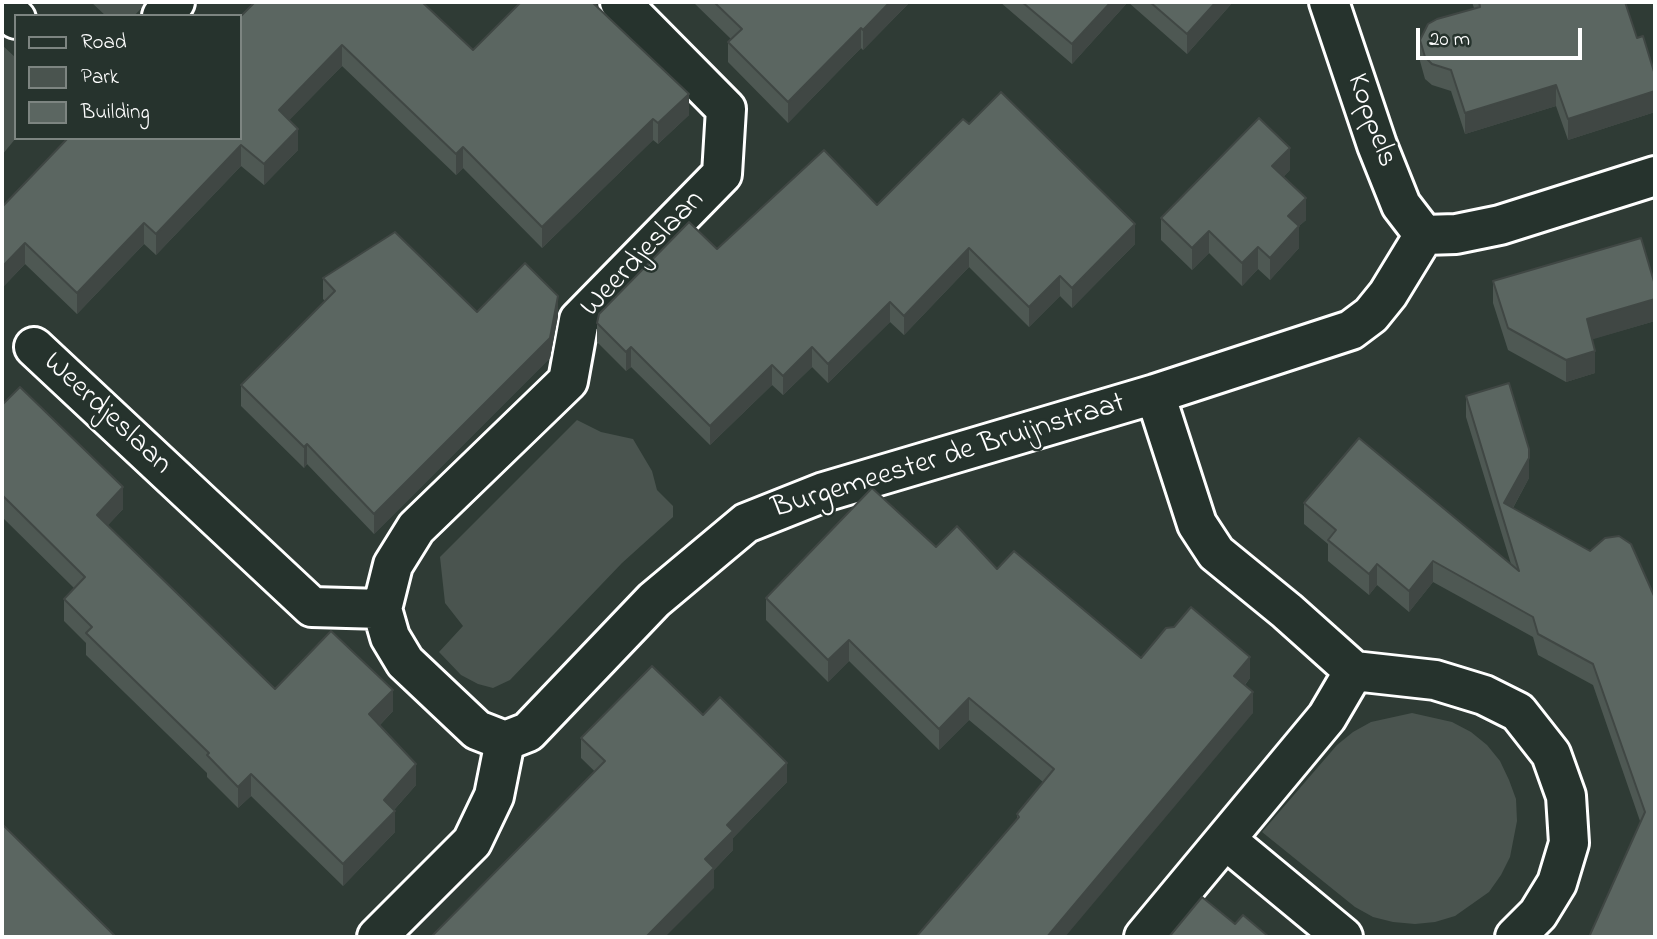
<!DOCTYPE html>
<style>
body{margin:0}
#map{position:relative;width:1657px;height:939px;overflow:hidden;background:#2f3b35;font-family:"Indie Flower",sans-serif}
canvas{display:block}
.frame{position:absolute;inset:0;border:4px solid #fff;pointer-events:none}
.legend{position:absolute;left:14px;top:14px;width:228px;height:126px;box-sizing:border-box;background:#26332d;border:2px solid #7d8581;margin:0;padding:9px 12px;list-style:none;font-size:21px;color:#fff}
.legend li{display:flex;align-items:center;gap:14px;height:35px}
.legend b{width:35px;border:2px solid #7d8581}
.scale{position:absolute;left:1416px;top:28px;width:166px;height:32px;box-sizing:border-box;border:4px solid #fff;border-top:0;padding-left:9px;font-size:21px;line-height:24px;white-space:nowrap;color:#fff;-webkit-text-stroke:5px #26332d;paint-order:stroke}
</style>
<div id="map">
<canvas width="1657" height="939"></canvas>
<div class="frame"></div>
<ul class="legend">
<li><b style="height:9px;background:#26332d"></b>Road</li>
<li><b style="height:19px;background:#4a544f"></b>Park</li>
<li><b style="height:19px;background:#5b6661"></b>Building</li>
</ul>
<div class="scale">20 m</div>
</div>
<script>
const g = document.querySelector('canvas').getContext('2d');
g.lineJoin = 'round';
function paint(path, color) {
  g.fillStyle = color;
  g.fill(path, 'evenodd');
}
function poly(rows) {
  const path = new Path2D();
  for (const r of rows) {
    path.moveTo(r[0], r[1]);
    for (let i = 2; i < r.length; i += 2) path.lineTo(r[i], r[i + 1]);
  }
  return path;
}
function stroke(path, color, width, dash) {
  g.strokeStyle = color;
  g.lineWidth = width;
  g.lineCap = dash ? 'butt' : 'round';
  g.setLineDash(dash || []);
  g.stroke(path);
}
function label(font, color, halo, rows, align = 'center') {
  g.font = font + ' "Indie Flower",sans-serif';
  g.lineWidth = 5;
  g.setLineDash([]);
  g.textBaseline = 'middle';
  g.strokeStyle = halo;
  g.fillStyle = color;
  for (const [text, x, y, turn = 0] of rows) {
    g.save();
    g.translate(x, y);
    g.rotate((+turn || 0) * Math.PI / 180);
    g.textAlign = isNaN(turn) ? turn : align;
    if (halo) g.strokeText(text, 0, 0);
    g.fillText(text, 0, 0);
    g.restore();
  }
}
const green = poly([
 [91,2,147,2,134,16,106,16],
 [2,45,16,58,16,138,2,155],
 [577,420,601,432,633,439,652,471,657,490,673,506,673,517,622,563,510,680,493,688,478,684,461,675,439,652,463,626,445,603,440,557],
 [1412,713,1452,722,1471,732,1487,745,1500,761,1509,780,1516,799,1517,821,1510,857,1501,875,1489,892,1455,916,1435,922,1415,924,1393,922,1373,917,1355,907,1262,832,1337,745,1353,732,1371,722]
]);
const street = poly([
 [1329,2,1377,145,1401,205,1424,235],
 [2,6,16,19],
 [162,16,175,2],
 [1424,235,1456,234,1500,225,1655,176],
 [34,347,312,607,382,609],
 [1155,394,1197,524,1216,553,1287,611,1354,671,1435,680,1484,695,1518,712,1551,754,1566,796,1569,843,1557,883,1538,914,1515,937],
 [505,741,477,730,405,662,390,637,382,609,393,565,416,528,568,381,579,320,722,174,726,109,620,2],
 [1226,840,1343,937],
 [377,937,472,842,494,796,505,741,528,732,654,600,746,523,824,492,1155,394,1351,330,1371,315,1388,294,1424,235],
 [1144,937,1327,717,1354,671]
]);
const wall = poly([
 [693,2,910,2,863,50,861,48,788,123,728,62,728,42,731,39],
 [1000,2,1233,2,1187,54,1128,2,1072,64],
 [1472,2,1625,2,1637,38,1655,75,1655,112,1568,140,1556,106,1465,134,1451,91,1432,85,1425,79,1420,61,1420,40,1474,8],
 [240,17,473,50,689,115,658,144,653,140,542,248,463,168,456,175,342,66,289,120,298,150,264,185,241,166,156,255,144,244,77,314,25,264,2,288,2,207,122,139],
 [1290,170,1283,177,1306,220,1299,226,1299,248,1270,280,1258,269,1242,286,1209,253,1192,270,1161,240,1161,218],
 [877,205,1135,244,1072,308,1060,296,1029,327,969,267,904,335,890,322,828,383,812,367,783,395,772,385,710,445,631,367,626,371,597,342,597,323,717,249],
 [323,278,477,312,558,316,550,358,374,534,307,464,304,468,241,406,241,385,325,301,323,299],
 [1493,281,1655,285,1655,321,1592,339,1595,373,1566,382,1508,350,1493,303],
 [1466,396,1529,478,1513,508,1590,551,1631,544,1655,937,1640,821,1593,685,1538,655,1533,637,1433,582,1409,612,1377,585,1369,595,1328,561,1328,544,1304,524,1304,503,1511,564,1466,417],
 [2,405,123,509,107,526,275,689,393,711,380,725,416,785,394,810,395,832,343,886,251,796,238,808,207,777,207,773,86,655,86,643,64,621,64,599,74,588,2,517],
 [936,547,997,569,1141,658,1250,678,1245,685,1253,713,1017,820,1017,814,1043,782,969,720,939,750,849,661,828,682,766,620,766,598],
 [703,715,787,782,733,838,733,850,714,870,714,888,581,758,581,738]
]);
const shadedWall = poly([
 [890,2,910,2,863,50,863,30],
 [1111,2,1128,2,1072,64,1072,44],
 [1216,2,1233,2,1187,54,1187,34],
 [861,28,861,48,788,123,788,102],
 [342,45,342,66,279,131,279,110],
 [1556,85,1556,106,1465,134,1465,113],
 [1655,91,1655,112,1568,140,1568,119],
 [689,94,689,115,658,144,658,123],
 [653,119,653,140,542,248,542,227],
 [298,129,298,150,264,185,264,164],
 [241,145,241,166,156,255,156,234],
 [463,147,463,168,456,175,456,154],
 [1290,148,1290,170,1272,189,1272,166],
 [1306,198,1306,220,1299,226,1299,248,1270,280,1270,258,1288,216],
 [144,223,144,244,77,314,77,293],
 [1135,224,1135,244,1072,308,1072,288],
 [1209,231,1209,253,1192,270,1192,248],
 [25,243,25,264,2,288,2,267],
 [1258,247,1258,269,1242,286,1242,263],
 [969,248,969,267,904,335,904,316],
 [1060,276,1060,296,1029,327,1029,307],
 [558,296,558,316,550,358,374,534,374,514],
 [1655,299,1655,321,1587,341,1587,319],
 [890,302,890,322,828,383,828,364],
 [631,347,631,367,626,371,626,352],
 [812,347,812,367,783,395,783,376],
 [1595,351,1595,373,1566,382,1566,360],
 [772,365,772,385,710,445,710,426],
 [307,444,307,464,304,468,304,447],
 [1529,458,1529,478,1504,524,1504,503],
 [123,487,123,509,97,537,97,515],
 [1433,561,1433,582,1409,612,1409,591],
 [1377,564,1377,585,1369,595,1369,574],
 [849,640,849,661,828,682,828,660],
 [1250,657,1250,678,1234,698,1234,676],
 [393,690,393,711,369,736,369,714],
 [1253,692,1253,713,1065,937,1047,937],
 [969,698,969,720,939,750,939,729],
 [787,763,787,782,733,838,733,850,714,870,714,888,665,937,646,937,705,859,727,825],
 [416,764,416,785,384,821,384,800],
 [251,774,251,796,238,808,238,787],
 [395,811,395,832,343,886,343,864]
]);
const building = poly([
 [255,2,422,2,473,50,521,2,592,2,689,94,658,123,653,119,542,227,463,147,456,154,342,45,279,110,298,129,264,164,241,145,156,234,144,223,77,293,25,243,2,267,2,207,68,138,121,138,122,139,123,138,240,138,240,17,255,2],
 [714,2,890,2,863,30,861,28,788,102,728,42,742,29,714,2],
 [1022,2,1111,2,1072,44,1022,2],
 [1150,2,1216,2,1187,34,1150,2],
 [1479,2,1625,2,1637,38,1643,36,1655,75,1655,91,1568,119,1556,85,1465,113,1451,70,1432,64,1425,57,1420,40,1428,24,1437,19,1480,7,1479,2],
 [1001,92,1135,224,1072,288,1060,276,1029,307,969,248,904,316,890,302,828,364,812,347,783,376,772,365,710,426,631,347,626,352,597,323,599,314,689,222,717,249,824,150,877,205,963,119,969,124,1001,92],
 [1259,118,1290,148,1272,166,1306,198,1288,216,1299,226,1270,258,1258,247,1242,263,1209,231,1192,248,1161,218,1259,118],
 [395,232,477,312,525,263,558,296,550,338,374,514,307,444,304,447,241,385,335,291,323,278,395,232],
 [1641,238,1655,285,1655,299,1587,319,1595,351,1566,360,1508,328,1493,281,1641,238],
 [1509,383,1529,449,1529,458,1504,503,1590,551,1605,538,1619,536,1631,544,1655,598,1655,937,1589,937,1645,812,1593,664,1538,634,1533,617,1433,561,1409,591,1377,564,1369,574,1328,540,1336,530,1304,503,1359,438,1519,571,1466,396,1509,383],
 [20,387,123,487,97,515,275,689,331,631,393,690,369,714,416,764,384,800,395,811,343,864,251,774,238,787,207,755,209,753,86,633,92,627,64,599,85,577,2,495,2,405,20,387],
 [872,488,936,547,957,526,997,569,1014,551,1141,658,1166,628,1174,627,1191,607,1250,657,1234,676,1253,692,1047,937,916,937,1019,817,1017,814,1054,769,969,698,939,729,849,640,828,660,766,598,872,488],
 [652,666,703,715,720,697,787,763,727,825,733,831,705,859,714,868,646,937,431,937,605,761,581,738,652,666],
 [2,824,116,937,2,937,2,824],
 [1202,897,1235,924,1243,915,1269,937,1169,937,1202,897]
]);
const streetNames = [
 ["Koppels",1370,121,70],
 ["Weerdjeslaan",644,255,-46],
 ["Weerdjeslaan",106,415,43],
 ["Burgemeester de Bruijnstraat",949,458,-17]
];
paint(green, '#4a544f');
stroke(street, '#fff', 44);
stroke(street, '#26332d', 38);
paint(wall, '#4e5853');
paint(shadedWall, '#404744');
paint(building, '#5b6661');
stroke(building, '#404744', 2);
label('30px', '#fff', '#26332d', streetNames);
</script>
